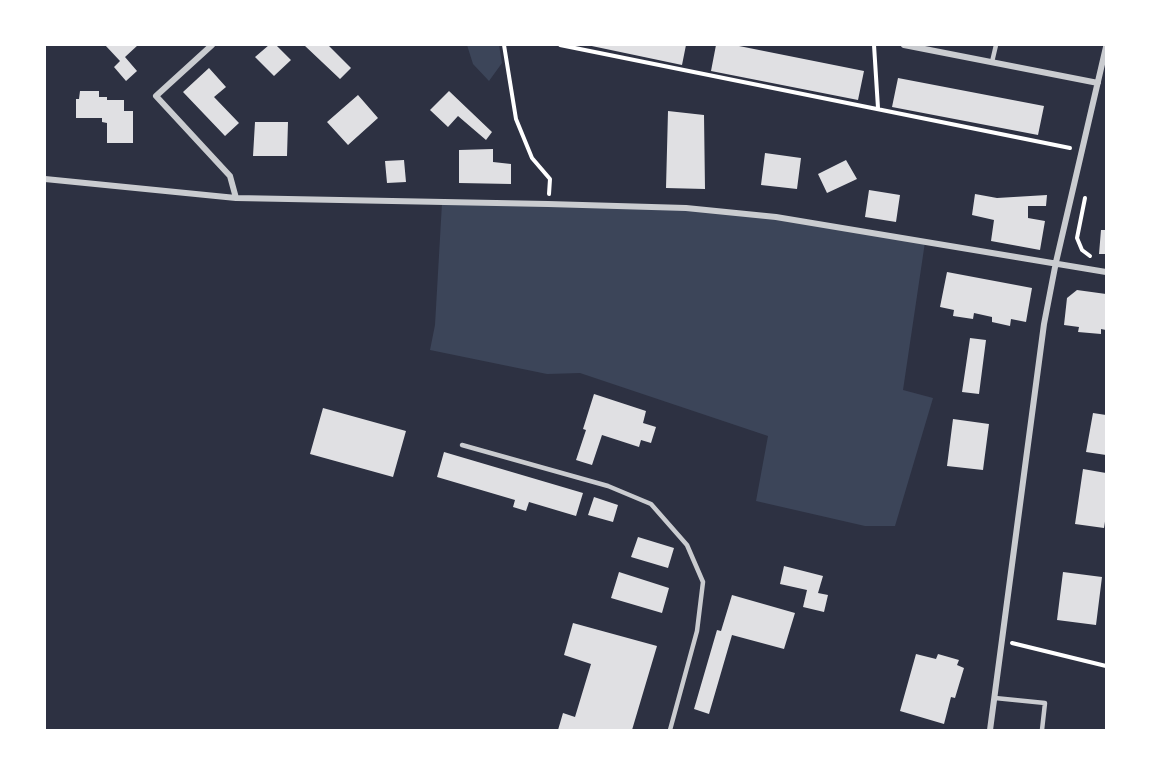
<!DOCTYPE html>
<style>
body{margin:0}
#map{position:relative;width:1151px;height:775px;overflow:hidden;background:#2d3142;font-family:"Source Sans 3",sans-serif}
canvas{display:block}
.frame{position:absolute;inset:0;border:46px solid #fff;pointer-events:none}
</style>
<div id="map">
<canvas width="1151" height="775"></canvas>
<div class="frame"></div>
</div>
<script>
const g = document.querySelector('canvas').getContext('2d');
g.lineJoin = 'round';
function paint(path, color) {
  g.fillStyle = color;
  g.fill(path, 'evenodd');
}
function poly(rows) {
  const path = new Path2D();
  for (const r of rows) {
    path.moveTo(r[0], r[1]);
    for (let i = 2; i < r.length; i += 2) path.lineTo(r[i], r[i + 1]);
  }
  return path;
}
function stroke(path, color, width, dash) {
  g.strokeStyle = color;
  g.lineWidth = width;
  g.lineCap = dash ? 'butt' : 'round';
  g.setLineDash(dash || []);
  g.stroke(path);
}
const green = poly([
 [467,45,499,45,502,63,489,81,473,64],
 [442,203,686,209,777,218,925,242,903,390,933,398,895,526,865,526,756,501,768,436,580,373,547,374,430,350,435,325]
]);
const building = poly([
 [105,45,138,45,125,57,137,71,126,81,114,67,120,61],
 [269,45,276,45,291,60,274,76,255,57],
 [304,45,328,45,351,68,340,79],
 [587,45,686,45,682,65],
 [716,45,734,45,864,71,858,100,711,71],
 [209,68,226,87,214,97,239,123,225,136,183,92],
 [898,78,1044,106,1038,135,892,107],
 [80,91,99,91,99,97,107,97,107,100,124,100,124,111,133,111,133,143,107,143,107,123,102,122,102,118,76,118,76,99,79,99],
 [449,91,492,132,486,140,458,116,448,127,430,110],
 [358,95,378,118,348,145,327,122],
 [668,111,704,115,705,189,666,188],
 [255,122,288,122,287,156,253,156],
 [493,149,493,162,511,164,511,184,459,183,459,150],
 [765,153,801,158,797,189,761,185],
 [404,160,406,182,387,183,385,161],
 [846,160,857,179,827,193,818,174],
 [869,190,900,195,896,222,865,217],
 [975,194,997,198,1047,195,1046,206,1028,206,1028,218,1045,221,1040,250,991,241,994,220,972,215],
 [1101,230,1106,230,1106,254,1099,254],
 [947,272,1032,288,1026,322,1011,319,1010,326,992,322,992,317,974,313,973,319,953,316,954,310,940,307],
 [1077,290,1106,294,1106,330,1101,329,1101,334,1078,332,1079,327,1064,325,1067,298],
 [970,338,986,340,979,394,962,392],
 [594,394,646,411,643,423,656,427,651,443,641,440,639,447,602,435,592,465,576,460,586,430,583,429],
 [323,408,406,431,393,477,310,454],
 [1093,413,1106,415,1106,455,1086,452],
 [953,419,989,424,983,470,947,466],
 [444,452,583,493,576,516,529,502,526,511,513,507,515,500,437,477],
 [1083,469,1106,473,1106,515,1104,528,1075,524],
 [594,497,618,505,613,522,588,515],
 [638,537,674,548,668,568,631,557],
 [784,566,823,576,818,593,828,595,824,612,803,607,807,590,780,584],
 [619,572,669,588,662,613,611,598],
 [1063,572,1102,577,1096,625,1057,620],
 [732,595,795,613,784,649,732,635,709,714,694,709,717,630,721,631],
 [573,623,657,646,632,730,558,730,563,713,575,717,591,664,564,655],
 [916,654,936,659,938,654,959,660,957,665,964,668,955,698,951,697,944,724,900,711]
]);
const path = poly([
 [504,45,516,119,532,158,550,179,549,194],
 [560,45,1070,148],
 [874,45,878,108],
 [1085,198,1077,238,1082,250,1090,256],
 [1012,643,1106,666]
]);
const service = poly([
 [992,62,996,45],
 [462,445,608,486,651,504,687,545,703,582,697,631,670,730],
 [995,698,1045,703,1042,730]
]);
const minor = poly([
 [212,45,156,96,230,176,236,198],
 [904,45,1098,83],
 [45,179,236,198,548,204,686,208,776,217,1106,272],
 [990,730,1044,324,1056,262,1106,47]
]);
paint(green, '#3c4559');
paint(building, '#e0e0e3');
stroke(path, '#fff', 4);
stroke(service, '#caccd0', 4.5);
stroke(minor, '#caccd0', 6);
</script>
